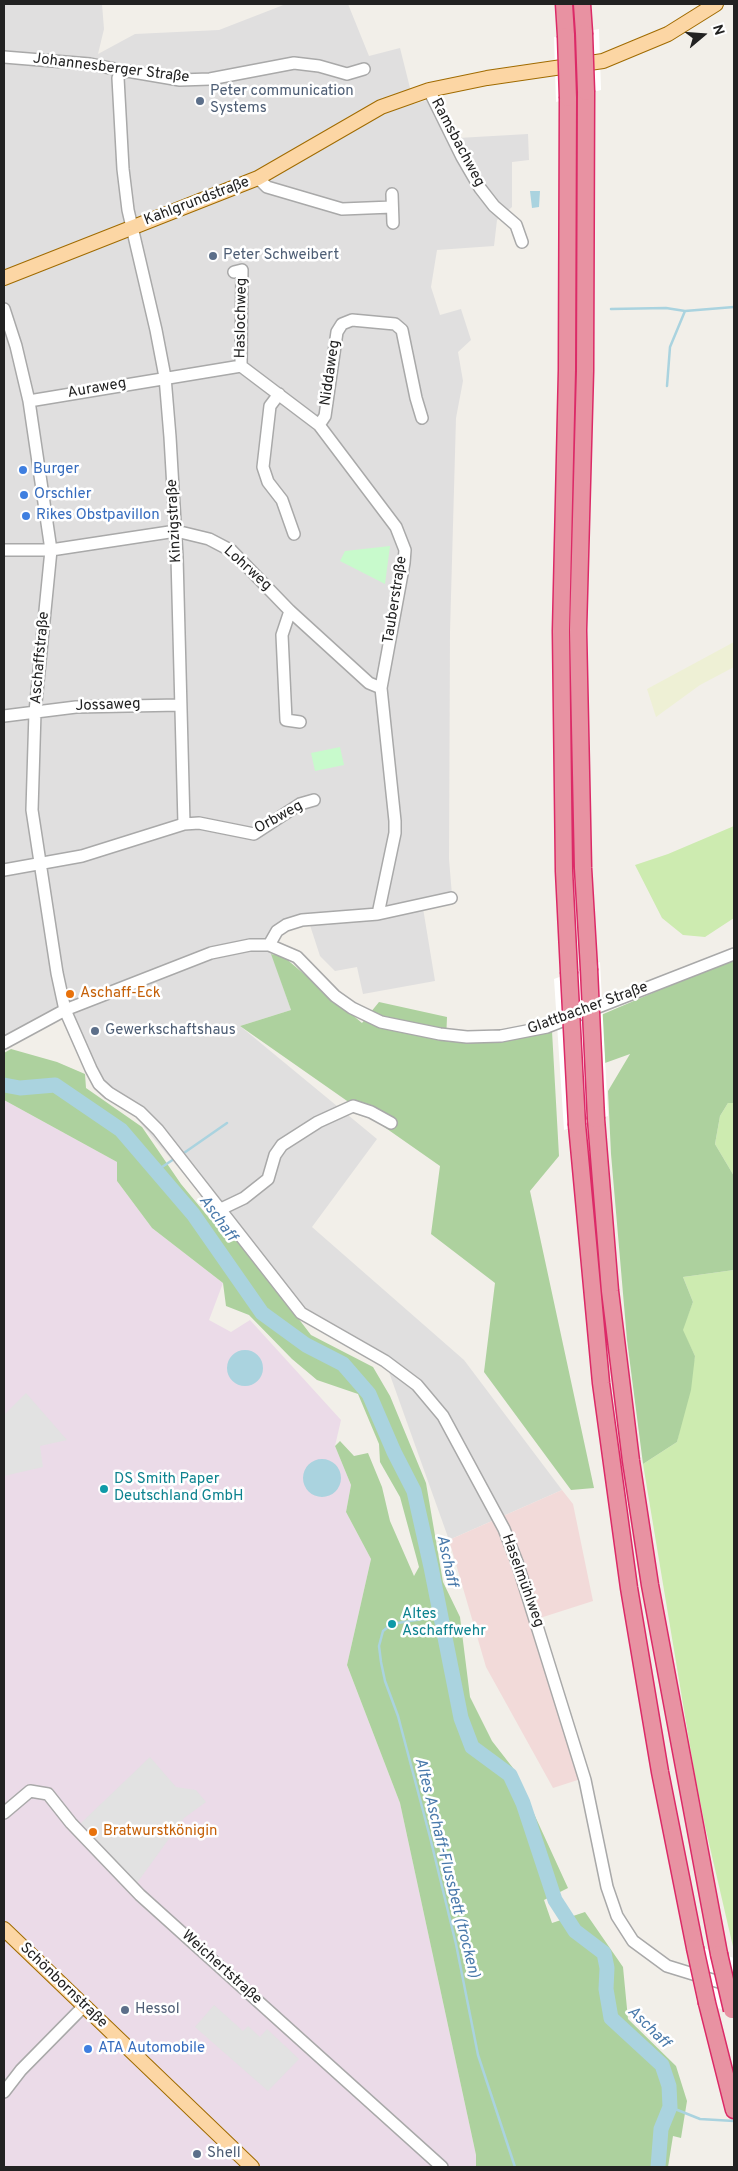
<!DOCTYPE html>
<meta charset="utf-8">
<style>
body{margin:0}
#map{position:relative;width:738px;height:2171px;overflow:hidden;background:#f2efe9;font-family:Overpass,sans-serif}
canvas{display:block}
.frame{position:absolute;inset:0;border:5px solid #222;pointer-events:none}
.north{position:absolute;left:678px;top:10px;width:50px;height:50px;-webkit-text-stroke:4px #fff;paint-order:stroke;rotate:72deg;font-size:14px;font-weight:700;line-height:20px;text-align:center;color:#222}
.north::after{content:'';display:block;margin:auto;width:18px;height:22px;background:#222;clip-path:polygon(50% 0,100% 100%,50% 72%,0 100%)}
</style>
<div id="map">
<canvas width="738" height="2171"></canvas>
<div class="frame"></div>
<div class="north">N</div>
</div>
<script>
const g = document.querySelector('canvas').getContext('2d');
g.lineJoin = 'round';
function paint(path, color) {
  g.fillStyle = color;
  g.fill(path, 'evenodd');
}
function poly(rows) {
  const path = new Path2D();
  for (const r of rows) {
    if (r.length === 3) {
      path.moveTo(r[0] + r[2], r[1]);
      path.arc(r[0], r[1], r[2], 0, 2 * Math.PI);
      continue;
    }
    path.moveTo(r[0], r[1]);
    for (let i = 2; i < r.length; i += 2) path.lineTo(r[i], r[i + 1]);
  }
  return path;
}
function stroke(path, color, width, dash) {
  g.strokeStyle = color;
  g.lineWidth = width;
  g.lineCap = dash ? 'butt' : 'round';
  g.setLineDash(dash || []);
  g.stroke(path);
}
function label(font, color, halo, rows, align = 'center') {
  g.font = font + ' Overpass,sans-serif';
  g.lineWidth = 5;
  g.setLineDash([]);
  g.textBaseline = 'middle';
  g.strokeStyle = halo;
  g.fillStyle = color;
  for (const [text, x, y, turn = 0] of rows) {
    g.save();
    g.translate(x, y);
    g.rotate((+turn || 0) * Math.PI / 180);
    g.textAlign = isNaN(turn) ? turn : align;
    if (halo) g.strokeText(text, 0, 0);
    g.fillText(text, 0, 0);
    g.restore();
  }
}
const residential = poly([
 [4,4,102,4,104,29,98,54,135,34,219,30,286,4,348,4,369,56,400,48,414,104,440,96,458,138,528,134,529,160,512,162,512,207,497,220,494,246,437,250,431,287,440,315,461,309,471,340,458,352,463,381,456,418,450,632,449,859,452,895,422,902,435,981,363,994,357,967,335,971,320,956,307,916,284,921,266,937,291,1010,240,1026,377,1139,312,1227,464,1360,562,1490,449,1540,385,1361,301,1313,94,1068,69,1002,4,1038]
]);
const commercial = poly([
 [562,1490,573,1504,593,1601,540,1618,590,1776,553,1788,486,1667,449,1540]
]);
const industrial = poly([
 [4,1100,117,1162,117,1181,152,1228,223,1283,209,1320,231,1332,250,1320,341,1420,335,1446,351,1485,346,1512,371,1559,347,1665,400,1803,476,2155,476,2167,4,2167]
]);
const farmland = poly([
 [734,642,734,667,700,685,656,717,647,689]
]);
const grass = poly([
 [734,826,734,918,705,937,683,935,662,918,635,865,668,854],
 [728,1103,734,1103,734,1176,715,1144,720,1116],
 [734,1270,734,1951,705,1826,694,1770,643,1464,677,1442,695,1356,682,1330,693,1302,683,1277]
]);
const forest = poly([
 [271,954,284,957,362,1023,379,1002,447,1017,446,1041,499,1041,552,1031,559,1156,530,1191,594,1488,571,1490,484,1372,495,1283,431,1234,440,1166,240,1026,291,1010],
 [734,958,734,1103,728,1103,720,1116,715,1144,734,1176,734,1270,683,1277,693,1302,683,1330,695,1356,691,1390,677,1442,643,1464,627,1340,611,1154,608,1091,630,1054,605,1063,601,1015],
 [11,1049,57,1062,85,1074,86,1088,142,1127,181,1184,210,1219,217,1212,311,1335,373,1367,390,1396,426,1483,443,1582,460,1617,470,1697,492,1741,513,1768,568,1888,544,1900,552,1923,585,1912,623,1967,628,2019,676,2066,687,2101,681,2138,673,2136,668,2167,476,2167,476,2155,400,1803,347,1665,371,1559,346,1512,351,1485,335,1446,340,1441,354,1456,368,1453,382,1487,390,1521,414,1576,419,1567,400,1497,380,1462,379,1444,358,1394,317,1380,292,1359,249,1315,226,1306,223,1283,152,1228,117,1181,117,1162,4,1100,4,1053]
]);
const park = poly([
 [390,546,385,584,340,561,345,551],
 [340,747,344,765,315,771,311,753]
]);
const parking = poly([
 [26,1393,67,1440,40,1446,43,1467,4,1476,4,1415],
 [150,1757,176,1787,196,1790,206,1802,184,1818,137,1883,81,1823],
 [214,2005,243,2031,248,2026,260,2037,267,2029,299,2059,268,2091,195,2027]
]);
const water = poly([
 [530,191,540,191,539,207,532,208],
 [245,1368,18],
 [322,1478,19]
]);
const pier = poly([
 [599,29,601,90,556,102,554,37],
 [600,962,608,1116,564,1130,554,979],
 [685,1942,734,1958,734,2012,697,2003]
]);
const stream = poly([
 [611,309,666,308,685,311,734,307],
 [667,386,670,347,685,311],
 [181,1155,227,1123],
 [156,1171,177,1157],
 [440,1616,392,1624,383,1631,379,1646,381,1662,385,1681,398,1716,430,1837,456,1944,478,2055,515,2167],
 [670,2107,700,2119,734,2121]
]);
const river = poly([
 [4,1085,20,1088,55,1085,121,1130,193,1214,262,1313,306,1345,343,1364,369,1394,394,1452,414,1491,431,1567,461,1718,472,1747,510,1775,523,1803,555,1900,575,1931,604,1953,607,1968,606,1989,611,2018,662,2065,669,2086,670,2107,661,2129,658,2167]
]);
const minor = poly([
 [4,57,90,64,115,69,121,73],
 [121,73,118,78,123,169,128,210,156,330,165,377,170,437,177,557,184,824],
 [121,73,127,71,180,80,210,79,294,63,319,66,347,74,364,69],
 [429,90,462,157,480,188,494,206,516,225,522,242],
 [258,178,267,187,342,209,392,207],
 [392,194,393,223],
 [234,272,242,270,241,366],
 [4,309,16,346,29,401,51,550,35,712,32,810,57,973,65,1010,91,1069,99,1084,109,1093,140,1112,158,1130,301,1313,385,1361,417,1385,443,1416,504,1529,517,1562,585,1780,607,1887,617,1916,633,1941,667,1966,732,1986],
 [279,394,270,406,263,467,268,482,282,500,294,534],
 [29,401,241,366,319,425,396,527,405,550,404,563,381,688,395,821,395,833,378,914,451,898],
 [319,425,325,416,337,332,342,324,352,320,395,324,402,330,416,398,422,418],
 [4,550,51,550,176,531,209,539,232,551,290,611,369,683,381,688],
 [290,611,282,635,286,720,300,722],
 [4,716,76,707,180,705],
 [4,870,82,856,184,824,199,823,254,834,300,804,314,800],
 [269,945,277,931,286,925,302,920,378,914],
 [4,1043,65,1010,211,953,250,945,269,945,297,957,335,996,352,1008,381,1022,440,1034,467,1037,501,1036,547,1027,734,954],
 [221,1209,244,1198,268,1179,275,1155,282,1145,318,1122,353,1106,371,1112,391,1123],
 [4,1813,30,1791,48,1794,71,1823,140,1895,442,2167],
 [4,2092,21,2070,83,2007]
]);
const major = poly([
 [4,278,258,178,381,107,429,90,487,78,603,61,668,34,716,4],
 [4,1929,252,2167]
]);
const highway = poly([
 [564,4,566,36],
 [582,4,584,33],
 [586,92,585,371,578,630,583,868,589,969],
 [568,98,567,370,561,631,564,871,569,972],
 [596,1119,610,1291,631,1461,650,1585,719,1954],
 [577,1125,601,1383,629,1588,660,1772,695,1948],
 [707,2003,734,2110]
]);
const highwayBridge = poly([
 [584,33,586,92],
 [566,36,568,98],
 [589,969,596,1119],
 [569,972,577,1125],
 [695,1948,707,2003],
 [719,1954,732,2010]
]);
const markers = [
 [200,101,5,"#5c6f8a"],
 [213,256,5,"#5c6f8a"],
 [23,470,5,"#3f7fe0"],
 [24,495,5,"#3f7fe0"],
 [26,516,5,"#3f7fe0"],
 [70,994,5,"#e8710a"],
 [95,1031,5,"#5c6f8a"],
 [104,1489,5,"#0f9aa8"],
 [392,1624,5,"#0f9aa8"],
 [93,1832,5,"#e8710a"],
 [125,2010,5,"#5c6f8a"],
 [88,2049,5,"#3f7fe0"],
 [197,2154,5,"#5c6f8a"]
];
const streetNames = [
 ["Johannesberger Straße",111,69,7],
 ["Ramsbachweg",457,143,62],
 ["Kahlgrundstraße",197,202,-21],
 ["Haslochweg",242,318,-89],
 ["Niddaweg",331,373,-82],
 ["Auraweg",97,389,-10],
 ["Kinzigstraße",175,521,-93],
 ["Lohrweg",247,569,42],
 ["Tauberstraße",396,600,-81],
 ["Aschaffstraße",41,658,-85],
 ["Jossaweg",108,706,-2],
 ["Orbweg",279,818,-29],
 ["Glattbacher Straße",588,1009,-20],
 ["Haselmühlweg",522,1581,70],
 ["Weichertstraße",221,1968,42],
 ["Schönbornstraße",63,1986,44]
];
const serviceNames = [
 ["Peter communication",210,92],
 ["Systems",210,109],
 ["Peter Schweibert",223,256],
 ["Gewerkschaftshaus",105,1031],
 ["Hessol",135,2010],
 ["Shell",207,2154]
];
const shopNames = [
 ["Burger",33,470],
 ["Orschler",34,495],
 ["Rikes Obstpavillon",36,516],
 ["ATA Automobile",98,2049]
];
const foodNames = [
 ["Aschaff-Eck",80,994],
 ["Bratwurstkönigin",103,1832]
];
const cultureNames = [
 ["DS Smith Paper",114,1480],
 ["Deutschland GmbH",114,1497],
 ["Altes",402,1615],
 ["Aschaffwehr",402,1632]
];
const waterNames = [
 ["Aschaff",217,1219,54],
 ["Aschaff",446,1561,78],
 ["Altes Aschaff-Flussbett (trocken)",446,1868,76],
 ["Aschaff",648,2028,44]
];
paint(residential, '#e0dfdf');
paint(commercial, '#f2dad9');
paint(industrial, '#ebdbe8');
paint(farmland, '#eef0d5');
paint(grass, '#cdebb0');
paint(forest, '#add19e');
paint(park, '#c8facc');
paint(parking, '#e2e2e2');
paint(water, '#aad3df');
paint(pier, '#fff');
stroke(stream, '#aad3df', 2.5);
stroke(river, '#aad3df', 15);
stroke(minor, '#a9a9a9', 14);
stroke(major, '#a06b00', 16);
stroke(highway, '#dc2a67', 19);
stroke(minor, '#fff', 11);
stroke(major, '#fcd6a4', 14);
stroke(highway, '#e892a2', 16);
stroke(highwayBridge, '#dc2a67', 19, []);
stroke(highwayBridge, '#e892a2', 16);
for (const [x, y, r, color] of markers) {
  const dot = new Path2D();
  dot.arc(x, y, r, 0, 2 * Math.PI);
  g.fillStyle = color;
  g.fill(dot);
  stroke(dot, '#fff', 2);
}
label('15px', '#222', '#fff', streetNames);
label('15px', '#4e5e75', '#fff', serviceNames, 'left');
label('15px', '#366cbe', '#fff', shopNames, 'left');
label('15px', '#c56008', '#fff', foodNames, 'left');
label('15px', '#0d838f', '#fff', cultureNames, 'left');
label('italic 16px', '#4a7aab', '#fff', waterNames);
</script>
